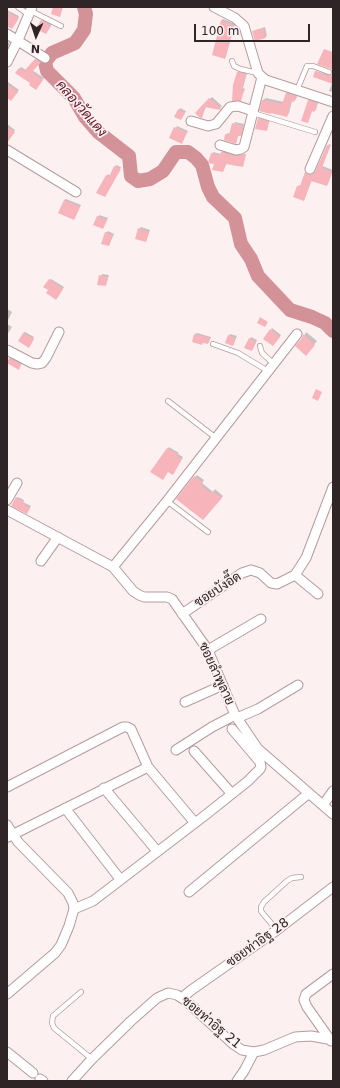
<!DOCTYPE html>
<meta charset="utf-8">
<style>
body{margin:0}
#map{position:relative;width:340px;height:1088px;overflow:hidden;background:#fcf0f1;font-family:"DejaVu Sans",sans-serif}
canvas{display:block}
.frame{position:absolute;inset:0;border:8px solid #302526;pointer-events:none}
.north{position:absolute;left:16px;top:16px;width:40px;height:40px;-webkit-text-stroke:3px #fcf0f1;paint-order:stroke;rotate:183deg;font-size:11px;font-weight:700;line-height:16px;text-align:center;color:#302526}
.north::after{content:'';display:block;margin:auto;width:14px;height:18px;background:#302526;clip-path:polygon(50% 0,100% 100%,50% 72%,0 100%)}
.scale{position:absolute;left:194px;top:24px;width:116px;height:18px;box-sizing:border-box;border:2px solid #302526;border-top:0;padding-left:5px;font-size:12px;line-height:14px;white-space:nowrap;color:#302526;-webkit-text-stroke:3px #fcf0f1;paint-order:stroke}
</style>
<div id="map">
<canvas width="340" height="1088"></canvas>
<div class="frame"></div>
<div class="north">N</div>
<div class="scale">100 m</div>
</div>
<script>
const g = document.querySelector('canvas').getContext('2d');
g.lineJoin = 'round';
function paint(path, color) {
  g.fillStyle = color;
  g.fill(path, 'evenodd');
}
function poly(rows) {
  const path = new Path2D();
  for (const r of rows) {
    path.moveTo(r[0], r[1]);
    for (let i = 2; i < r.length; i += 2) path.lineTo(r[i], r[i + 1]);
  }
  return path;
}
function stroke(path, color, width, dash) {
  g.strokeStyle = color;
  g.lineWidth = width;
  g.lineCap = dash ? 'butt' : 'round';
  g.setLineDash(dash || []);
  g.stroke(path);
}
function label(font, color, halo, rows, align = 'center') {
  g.font = font + ' "DejaVu Sans",Sarabun,sans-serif';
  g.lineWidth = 3.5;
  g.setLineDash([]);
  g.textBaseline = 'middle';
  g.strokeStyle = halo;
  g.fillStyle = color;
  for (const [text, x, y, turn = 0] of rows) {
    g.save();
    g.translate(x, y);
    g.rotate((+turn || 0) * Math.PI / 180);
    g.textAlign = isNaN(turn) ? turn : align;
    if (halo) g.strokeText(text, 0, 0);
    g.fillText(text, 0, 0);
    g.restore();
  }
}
const shadow = poly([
 [7,10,19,16,15,24,7,21],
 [43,19,52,24,46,33,42,21],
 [223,19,235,24,226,56,225,58,221,21],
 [265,27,267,36,265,37,253,31],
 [7,42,10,43,7,49],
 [37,58,41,60,32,70,44,78,36,89,31,83,17,73,21,67,26,70],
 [239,71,247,73,243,88,245,89,240,100,233,100,238,72],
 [316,71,331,75,329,81,314,77],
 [333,81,333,92,329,91],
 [8,82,19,90,12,99,7,97],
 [289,91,298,94,296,99,294,101,292,101,289,113,287,116,261,110,263,100,266,98,284,102,286,93],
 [212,97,222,106,219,109,206,107,202,117,196,113],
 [311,99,318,102,316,110,314,111,312,111,308,122,309,101],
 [180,108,186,111,181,119,179,110],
 [260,117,270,120,266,130,258,119],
 [235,122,244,124,242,134,239,135,235,142,226,135,228,133,230,134],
 [7,124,15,130,11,136,7,136],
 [177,126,188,131,182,142,171,138],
 [329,144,331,145,322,166,333,170,328,184,327,185,312,180,304,200,298,186,300,185,302,185,307,171,312,174,317,171],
 [223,151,239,155,246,154,243,165,242,166,227,163,223,171,215,164,210,162,213,152,221,154],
 [116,165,121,167,106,195,107,176,108,174,111,176],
 [66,199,81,205,74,219,64,200],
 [99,215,108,218,103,228,98,217],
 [141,227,150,230,146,241,139,229],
 [108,231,114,234,109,245,106,233],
 [102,274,109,275,106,285,98,284],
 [51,279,64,287,58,297,49,290,49,280],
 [7,309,12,312,7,322],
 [7,324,12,327,7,335],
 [272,328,281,335,275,343,271,330],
 [25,332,34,337,30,345,23,333],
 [306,332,317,341,306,354,303,338],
 [197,333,211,337,209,342,208,343,195,334],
 [230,334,237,336,233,345,226,342],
 [251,337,257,340,253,349,250,339],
 [11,357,22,363,20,367,8,362],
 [169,447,179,453,178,454,183,457,174,472,152,472],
 [197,475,204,480,202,483,213,492,215,489,223,496,205,517,177,499],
 [18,497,24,500,23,502,31,506,28,511,17,498]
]);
const river = poly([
 [84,7,86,14,84,30,75,43,52,53,45,62,47,71,74,98,85,117,98,132,129,156,131,176,138,181,150,179,163,171,176,152,188,152,196,158,202,165,208,187,213,197,235,218,241,244,251,259,258,276,290,310,312,317,325,323,333,331]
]);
const building = poly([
 [53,7,63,7,60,17,51,14],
 [7,12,19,18,12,29,7,26],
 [41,20,51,26,46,34,36,29],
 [221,20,234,26,225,59,212,55],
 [263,28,266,38,255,41,252,31],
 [324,49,333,52,333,84,313,77,315,71,328,76,332,74,333,71,331,69,317,64],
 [35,59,41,62,32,72,43,80,36,90,29,85,30,83,15,73,19,68,24,71],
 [237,72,246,74,242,90,244,90,241,101,232,101,233,85],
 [7,84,18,92,11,101,7,98],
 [286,93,296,96,294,102,291,101,287,117,271,113,271,114,259,111,262,100,282,104],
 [209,98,221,108,220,110,205,107,202,118,199,117,195,113],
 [308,100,318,103,314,112,312,111,308,123,301,121],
 [178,109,185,113,181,120,174,117],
 [258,118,269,122,267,131,255,129],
 [232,123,243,126,241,136,238,136,236,144,224,140,225,134,229,135],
 [7,127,15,132,7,143],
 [174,127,187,132,182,144,169,138],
 [327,145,330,146,322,168,332,172,327,186,311,181,304,201,293,197,297,186,300,186,305,172,310,175,315,172],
 [221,152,235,156,246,154,243,167,226,164,223,172,212,170,214,164,208,163,211,153,220,155],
 [114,166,121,169,105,197,96,193,106,175,109,177],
 [64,200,80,207,74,220,58,213],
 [97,216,107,220,103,229,93,225],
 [138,228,149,232,146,242,135,239],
 [105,232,113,235,109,246,101,244],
 [99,275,108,277,106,286,97,285],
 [49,279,63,289,56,300,46,293,48,290,43,287],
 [260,317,268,322,265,327,257,323],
 [270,329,280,337,273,346,263,339],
 [23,333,34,339,29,348,18,341],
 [194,334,210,338,208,344,203,343,202,345,192,342],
 [303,334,315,345,306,356,295,346,302,338],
 [228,335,236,338,233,346,225,343],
 [249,338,256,342,252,351,244,348],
 [9,358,21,364,19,370,7,363],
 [316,389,322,392,318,401,312,398],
 [167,448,178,454,177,456,182,459,173,475,168,472,163,480,150,472],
 [194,476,203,483,201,485,210,493,212,491,222,498,203,520,176,499],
 [16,497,24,502,22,503,30,508,27,514,11,506]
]);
const service = poly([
 [18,7,29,15],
 [31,11,61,26],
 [232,61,234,66,240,69,258,73],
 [297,90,307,66,313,66,329,72],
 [253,113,315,132],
 [213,344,238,353,268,371],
 [260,346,262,353,274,364],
 [168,401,216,438],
 [167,501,208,532],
 [277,930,264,915,261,911,261,907,264,902,287,881,292,878,301,877],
 [81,992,53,1016,52,1023,54,1028,92,1059]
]);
const minor = poly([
 [214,7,235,18,244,26,258,73,262,77,266,80,333,102],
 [7,34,45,58],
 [7,62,18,40,32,7],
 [191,121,208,126,216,124,230,107,238,106,253,111],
 [220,145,236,150,241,149,244,147,262,77],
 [7,150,76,192],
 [310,169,333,116],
 [7,350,32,363,37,364,42,363,46,358,59,332],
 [7,500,17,483],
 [7,510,113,567,133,591,139,595,144,597,167,597,172,599,208,650,235,715,258,749,333,814],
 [41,561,58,537],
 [113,567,167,501,297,334],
 [295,575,318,594],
 [182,614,242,573,251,570,260,573,271,583,277,584,295,575,306,558,333,487],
 [208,650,261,619],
 [185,702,223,685],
 [237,718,258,709,298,685],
 [176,750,212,727,235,715],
 [194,751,232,794],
 [7,787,123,727,127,727,131,729,148,767,195,823],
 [104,788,157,851],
 [323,805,333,791],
 [65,808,120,879],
 [7,825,18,842,68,893,73,903,74,909,69,926,61,945,55,953,7,994],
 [8,837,148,767],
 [189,892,309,793],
 [74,909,93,901,208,813,248,781,260,769,261,767,260,762,232,729],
 [182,998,190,991,277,930,333,887],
 [331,1041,307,1007,304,1000,306,994,333,974],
 [7,1052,33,1073],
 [40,1079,43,1081],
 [72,1081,92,1059,131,1021,157,998,168,993,177,995,185,1000,233,1044,242,1050,254,1052,264,1050,295,1037,311,1036,333,1040],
 [237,1081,244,1071,254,1052]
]);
const streetNames = [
 ["ซอยบังอี๊ด",218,590,-33],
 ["ซอยลำพูลาย",216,674,65],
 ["ซอยท่าอิฐ 28",258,943,-36],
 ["ซอยท่าอิฐ 21",211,1023,40]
];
const waterNames = [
 ["คลองวัดแดง",81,109,49]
];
paint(shadow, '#0003');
stroke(river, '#d39298', 14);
paint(building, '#f7b4ba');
stroke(service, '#b79b9d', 6);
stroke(minor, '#b79b9d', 11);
stroke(service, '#fff', 4.5);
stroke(minor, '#fff', 9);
label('13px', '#302526', '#fcf0f1', streetNames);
label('italic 14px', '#641727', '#fcf0f1', waterNames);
</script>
